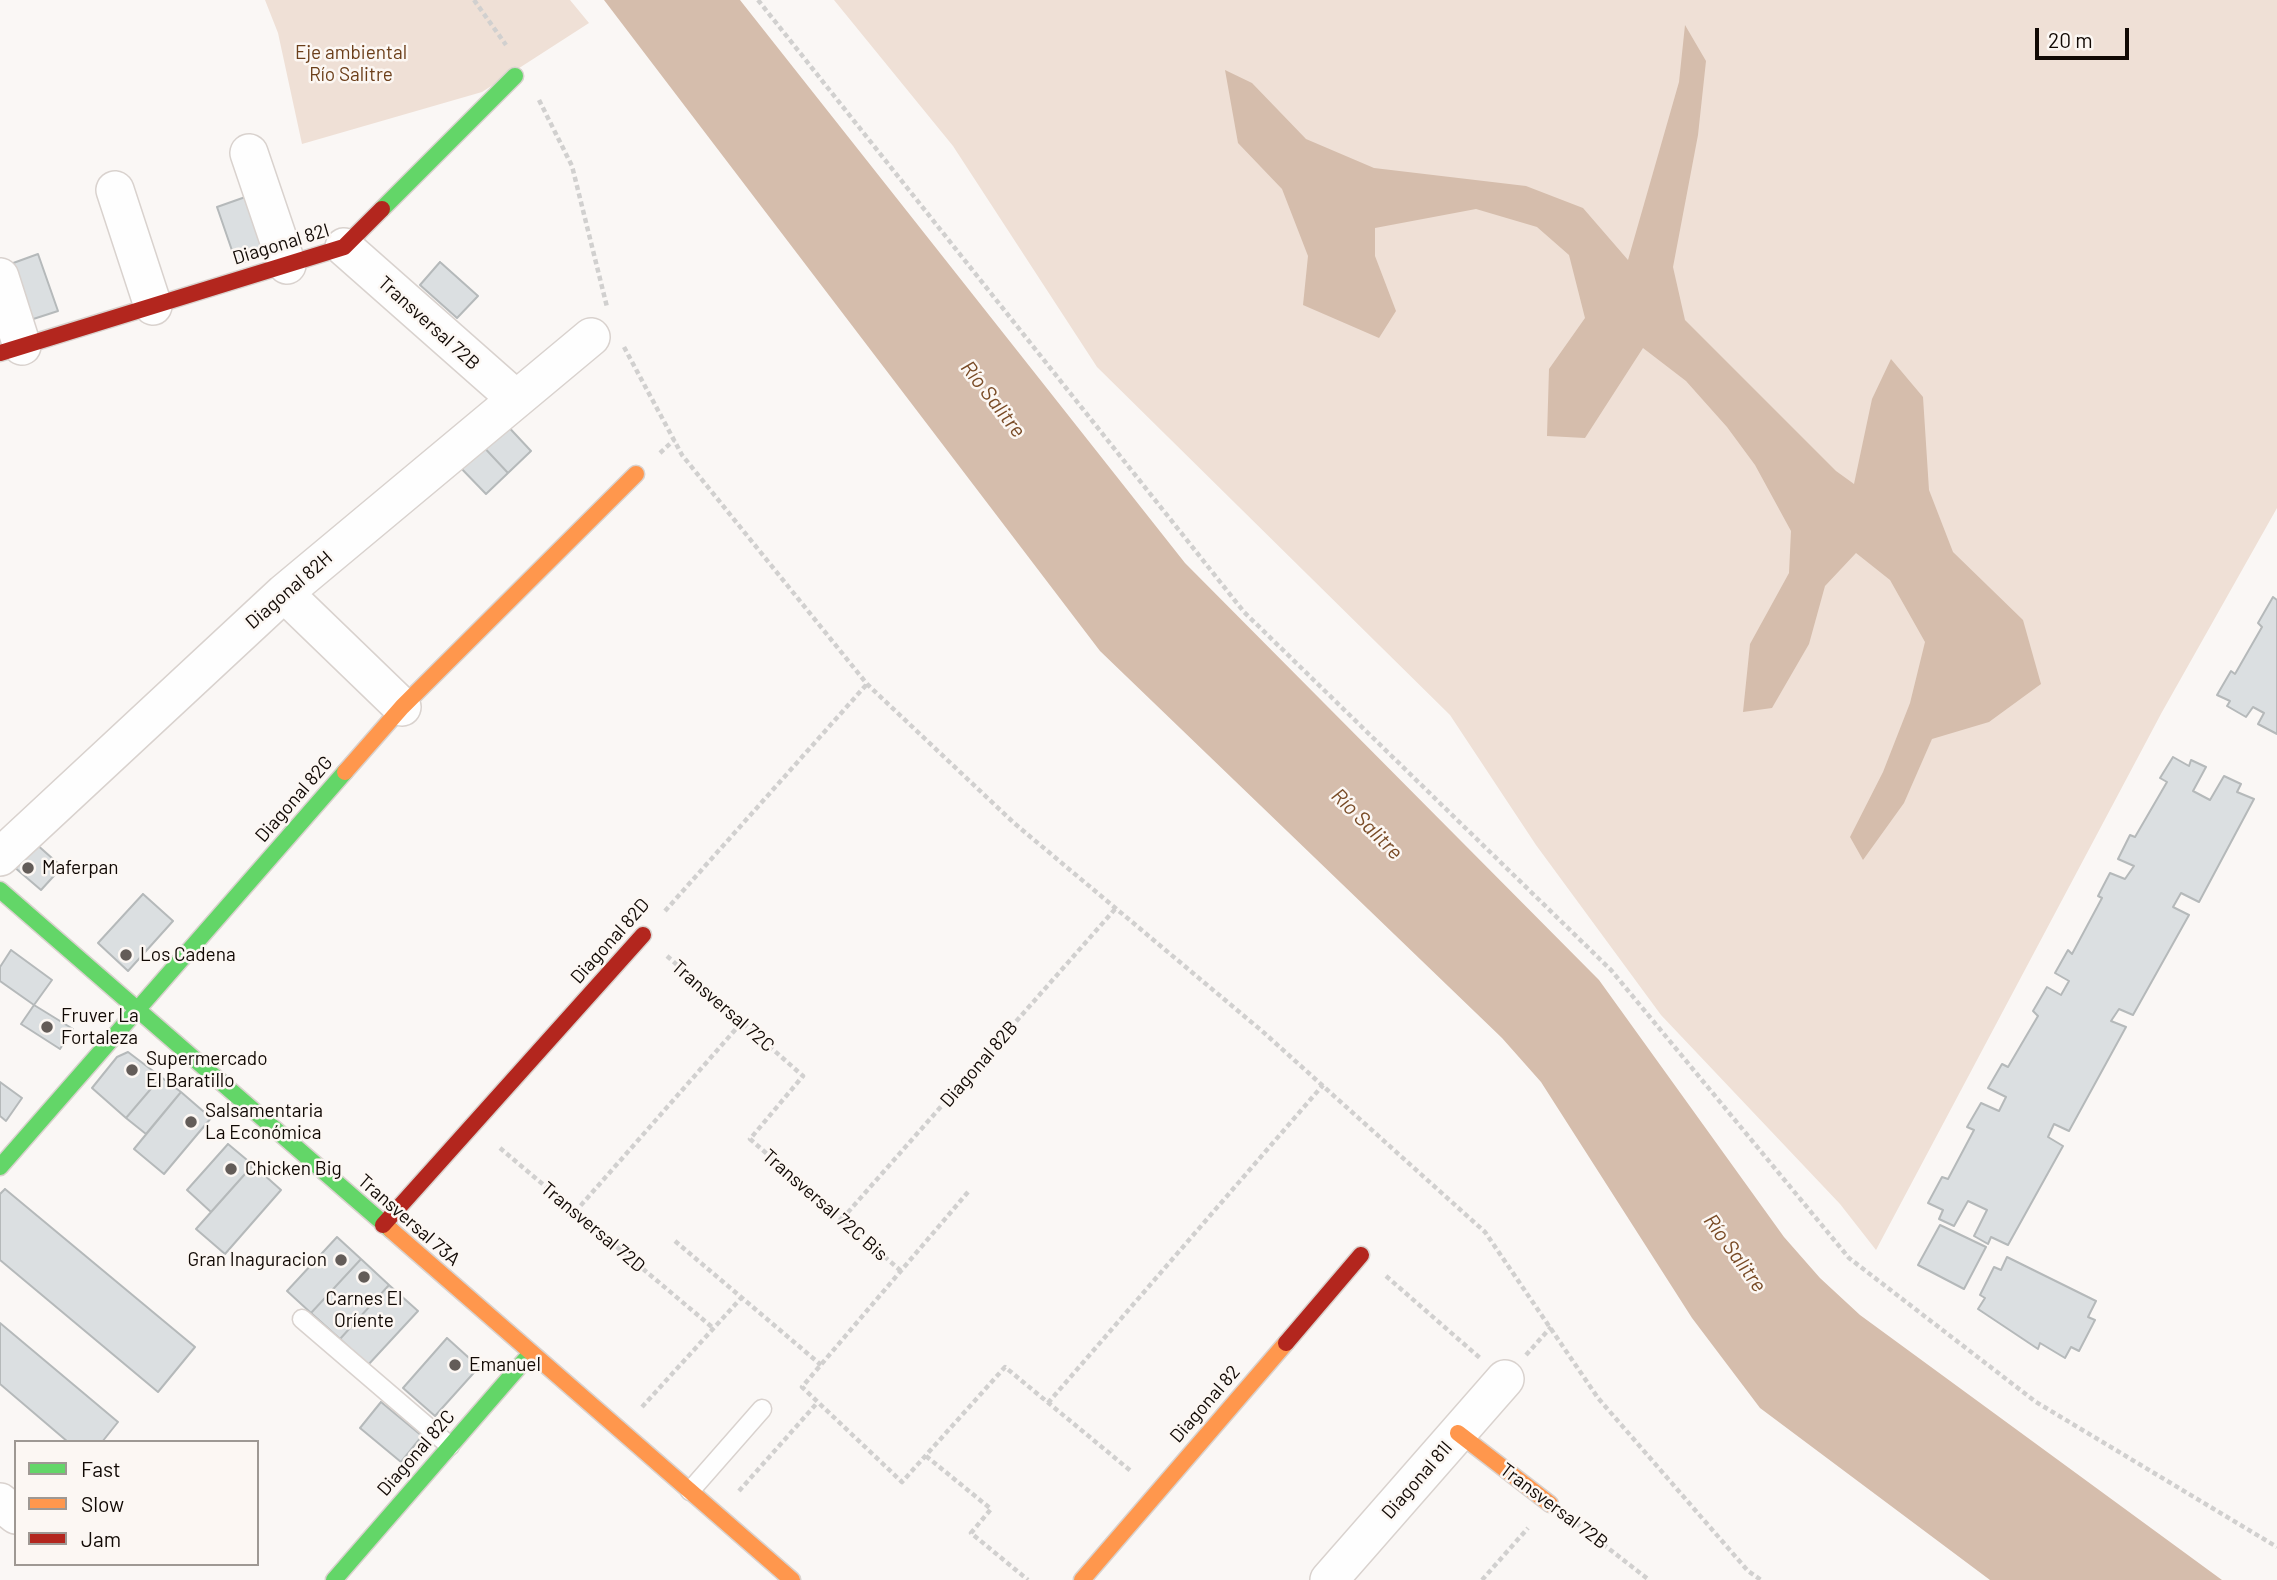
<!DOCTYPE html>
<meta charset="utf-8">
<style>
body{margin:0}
#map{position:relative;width:2277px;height:1580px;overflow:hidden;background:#faf7f5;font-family:Barlow,sans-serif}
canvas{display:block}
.legend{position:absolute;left:14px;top:1440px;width:245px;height:126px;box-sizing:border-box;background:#fcf7f3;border:2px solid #9e9893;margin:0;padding:9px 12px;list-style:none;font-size:21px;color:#110904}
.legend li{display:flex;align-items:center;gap:14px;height:35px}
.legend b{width:35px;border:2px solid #9e9893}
.scale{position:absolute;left:2035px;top:28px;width:94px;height:32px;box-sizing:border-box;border:4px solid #110904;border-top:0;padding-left:9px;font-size:21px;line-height:24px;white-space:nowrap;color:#110904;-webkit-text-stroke:5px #fcf7f3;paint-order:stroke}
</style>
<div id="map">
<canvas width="2277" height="1580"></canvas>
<ul class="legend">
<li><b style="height:9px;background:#63d668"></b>Fast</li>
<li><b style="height:9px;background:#ff974d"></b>Slow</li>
<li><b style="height:9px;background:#b3261e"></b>Jam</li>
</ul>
<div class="scale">20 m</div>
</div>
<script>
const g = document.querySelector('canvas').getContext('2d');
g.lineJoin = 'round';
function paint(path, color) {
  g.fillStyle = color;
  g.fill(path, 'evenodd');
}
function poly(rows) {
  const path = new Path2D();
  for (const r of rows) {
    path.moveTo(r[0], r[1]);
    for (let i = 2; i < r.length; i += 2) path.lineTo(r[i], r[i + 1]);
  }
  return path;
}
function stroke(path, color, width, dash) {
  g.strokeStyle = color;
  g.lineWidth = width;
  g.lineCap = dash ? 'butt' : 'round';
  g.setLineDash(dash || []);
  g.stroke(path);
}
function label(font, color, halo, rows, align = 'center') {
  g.font = font + ' Barlow,sans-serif';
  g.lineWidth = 5;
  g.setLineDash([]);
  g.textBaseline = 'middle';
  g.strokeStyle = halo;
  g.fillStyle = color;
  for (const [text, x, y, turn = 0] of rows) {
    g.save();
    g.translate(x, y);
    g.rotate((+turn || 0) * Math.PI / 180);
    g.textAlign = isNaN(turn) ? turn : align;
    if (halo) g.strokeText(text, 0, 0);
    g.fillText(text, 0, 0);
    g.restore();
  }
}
const green = poly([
 [265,0,570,0,589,23,482,92,302,144,278,33],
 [834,0,2277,0,2277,508,2162,712,1876,1250,1840,1204,1661,1015,1536,845,1450,715,1097,367,953,146]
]);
const water = poly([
 [604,0,740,0,1185,563,1599,980,1784,1237,1820,1278,1860,1315,2222,1580,1990,1580,1760,1408,1692,1318,1541,1082,1502,1038,1100,651],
 [1685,25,1706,61,1698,135,1673,267,1685,320,1836,471,1854,484,1872,399,1891,359,1923,397,1929,490,1953,552,2023,620,2041,684,1989,722,1932,739,1904,803,1863,860,1850,837,1883,772,1910,703,1925,642,1890,580,1856,553,1825,586,1809,644,1772,708,1743,712,1750,644,1789,573,1791,531,1755,465,1727,427,1686,381,1643,348,1585,438,1547,436,1549,369,1585,318,1569,255,1537,227,1476,209,1375,228,1375,256,1396,311,1379,338,1303,305,1308,256,1282,189,1238,143,1225,70,1252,83,1306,139,1374,168,1526,186,1583,208,1628,260,1679,82]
]);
const building = poly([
 [251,195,271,252,237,265,217,207,251,195],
 [38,254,58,311,24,322,5,266,38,254],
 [440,262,478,296,457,318,420,285,440,262],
 [502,420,531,451,508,473,479,442,502,420],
 [479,442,508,473,486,494,457,464,479,442],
 [2273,597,2277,600,2277,734,2258,724,2264,713,2253,707,2246,717,2227,706,2230,701,2217,695,2231,671,2235,674,2262,627,2258,623,2273,597],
 [2173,757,2189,766,2191,760,2206,767,2193,791,2210,800,2224,776,2241,784,2237,792,2254,799,2199,902,2181,893,2173,907,2189,915,2133,1015,2119,1009,2111,1021,2126,1027,2069,1131,2054,1124,2048,1137,2063,1146,2008,1245,1991,1237,1988,1244,1974,1236,1987,1210,1968,1201,1954,1226,1939,1219,1943,1210,1928,1203,1942,1177,1948,1179,1974,1130,1967,1127,1981,1103,1999,1111,2006,1097,1988,1088,2002,1064,2008,1067,2038,1016,2033,1011,2047,987,2061,995,2069,981,2055,973,2068,950,2072,954,2102,898,2098,896,2110,873,2125,879,2134,866,2118,859,2130,835,2135,837,2167,782,2160,778,2173,757],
 [35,843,62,867,41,890,13,866,35,843],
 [143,894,173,921,128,971,98,943,143,894],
 [11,950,52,980,34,1005,0,981,0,967,11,950],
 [34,1005,73,1029,60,1049,21,1024,34,1005],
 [128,1052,161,1077,126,1118,92,1088,117,1057,128,1052],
 [161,1077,181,1092,146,1134,126,1118,161,1077],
 [0,1082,22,1098,6,1121,0,1116,0,1082],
 [181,1092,211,1118,164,1174,134,1149,181,1092],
 [228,1144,253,1165,211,1212,187,1190,228,1144],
 [253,1165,281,1190,225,1254,196,1229,253,1165],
 [5,1189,195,1347,158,1392,0,1260,0,1194,5,1189],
 [1940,1225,1986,1247,1964,1289,1918,1265,1940,1225],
 [337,1237,361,1259,311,1313,287,1291,337,1237],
 [2007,1257,2096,1301,2088,1317,2095,1320,2079,1351,2071,1347,2065,1358,2040,1343,2038,1349,1978,1309,1985,1298,1980,1295,1994,1267,2001,1270,2007,1257],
 [361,1259,389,1285,340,1339,311,1313,361,1259],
 [389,1285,418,1311,368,1365,340,1339,389,1285],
 [0,1323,118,1422,102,1442,68,1442,0,1384,0,1323],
 [447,1338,479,1367,435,1416,403,1388,447,1338],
 [381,1402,422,1436,401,1462,360,1428,381,1402]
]);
const path = poly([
 [474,0,506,45],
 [758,0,1244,612,1611,970,1849,1258,2036,1402,2277,1547],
 [539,100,572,166,607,307],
 [624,347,682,455,867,684,1014,823,1262,1031,1485,1232,1598,1398,1748,1571,1761,1580],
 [660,453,674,440],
 [665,911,867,684],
 [667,956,803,1076,750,1139,901,1271],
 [500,1148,713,1328],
 [968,1192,802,1387,902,1482,1005,1367,1132,1472],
 [575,1212,742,1022],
 [842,1219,1116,908],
 [675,1241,821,1365],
 [1386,1276,1480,1358],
 [1526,1355,1551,1327],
 [1048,1403,1323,1085],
 [642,1407,742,1297],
 [926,1456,991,1509,971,1533,1028,1580],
 [739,1491,818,1402],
 [1576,1523,1649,1580],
 [1482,1580,1528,1528]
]);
const lane = poly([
 [302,1319,450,1446],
 [690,1491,762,1409]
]);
const street = poly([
 [249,153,287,265],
 [115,190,153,306],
 [344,247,515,398],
 [0,277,22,346],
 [284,593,402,707],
 [0,857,284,593,591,337],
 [0,1502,16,1515],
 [1329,1580,1505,1379]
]);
const fast = poly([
 [382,209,515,76],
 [0,890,391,1230],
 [0,1167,345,772],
 [334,1580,531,1353]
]);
const slow = poly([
 [345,772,402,707,636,474],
 [391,1230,792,1580],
 [1458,1433,1550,1504],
 [1082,1580,1286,1343]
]);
const jam = poly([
 [0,353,344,247,382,209],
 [383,1225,643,935],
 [1286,1343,1361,1255]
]);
const markers = [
 [28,868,7,"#635c58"],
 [126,955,7,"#635c58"],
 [47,1027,7,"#635c58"],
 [132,1070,7,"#635c58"],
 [191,1122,7,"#635c58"],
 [231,1169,7,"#635c58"],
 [341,1260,7,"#635c58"],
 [364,1277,7,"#635c58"],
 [455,1365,7,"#635c58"]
];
const parkNames = [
 ["Eje ambiental",351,53],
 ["Río Salitre",351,75]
];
const streetNames = [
 ["Diagonal 82I",281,244,-17],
 ["Transversal 72B",429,323,42],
 ["Diagonal 82H",289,590,-41],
 ["Diagonal 82G",294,799,-49],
 ["Diagonal 82D",610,941,-48],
 ["Transversal 72C",723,1006,41],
 ["Diagonal 82B",979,1064,-49],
 ["Transversal 72C Bis",825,1205,41],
 ["Transversal 73A",409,1220,41],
 ["Transversal 72D",593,1227,40],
 ["Diagonal 82",1205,1404,-49],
 ["Diagonal 82C",416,1453,-49],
 ["Diagonal 81I",1417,1480,-49],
 ["Transversal 72B",1554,1506,37]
];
const poiNames = [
 ["Maferpan",42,868],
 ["Los Cadena",140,955],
 ["Fruver La",61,1016],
 ["Fortaleza",61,1038],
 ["Supermercado",146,1059],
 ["El Baratillo",146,1081],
 ["Salsamentaria",205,1111],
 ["La Económica",205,1133],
 ["Chicken Big",245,1169],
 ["Gran Inaguracion",327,1260,"right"],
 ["Carnes El",364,1299,"center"],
 ["Oríente",364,1321,"center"],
 ["Emanuel",469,1365]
];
const waterNames = [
 ["Río Salitre",993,399,52],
 ["Río Salitre",1367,824,45],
 ["Río Salitre",1735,1253,54]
];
paint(green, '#efe0d6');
paint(water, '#d5bdac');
paint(building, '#dbdfe1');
stroke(building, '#b5b9ba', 2);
stroke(lane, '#d9d2ce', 21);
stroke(street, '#d9d2ce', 40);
stroke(fast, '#d9d2ce', 19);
stroke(slow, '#d9d2ce', 19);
stroke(jam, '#d9d2ce', 19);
stroke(path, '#d1d0cf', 4.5, [5, 3.5]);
stroke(lane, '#fefefe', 18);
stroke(street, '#fefefe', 37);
stroke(fast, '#63d668', 16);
stroke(slow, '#ff974d', 16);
stroke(jam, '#b3261e', 16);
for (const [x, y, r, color] of markers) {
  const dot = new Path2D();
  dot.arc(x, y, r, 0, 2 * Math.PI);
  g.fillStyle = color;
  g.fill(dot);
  stroke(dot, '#fcf7f3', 2.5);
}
label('19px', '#6b3e19', '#fcf7f3', parkNames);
label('19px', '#110904', '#fcf7f3', streetNames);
label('19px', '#110904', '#fcf7f3', poiNames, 'left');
label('italic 21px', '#794b26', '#fcf7f3', waterNames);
</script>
